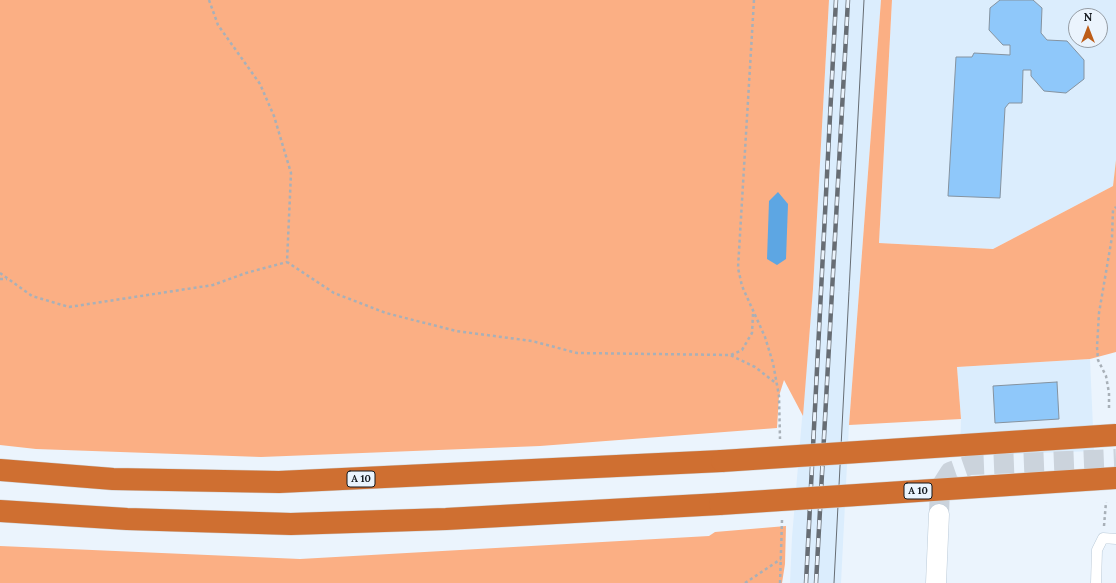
<!DOCTYPE html>
<style>
body{margin:0}
#map{position:relative;width:1116px;height:583px;overflow:hidden;background:#ebf4fd;font-family:Lora,serif}
canvas{display:block}
.north{position:absolute;left:1068px;top:8px;width:40px;height:40px;box-sizing:border-box;background:#ebf4fd;border:1px solid #959ca4;border-radius:50%;rotate:0deg;font-size:11px;font-weight:700;line-height:16px;text-align:center;color:#14191e}
.north::after{content:'';display:block;margin:auto;width:14px;height:18px;background:#bd5d18;clip-path:polygon(50% 0,100% 100%,50% 72%,0 100%)}
</style>
<div id="map">
<canvas width="1116" height="583"></canvas>
<div class="north">N</div>
</div>
<script>
const g = document.querySelector('canvas').getContext('2d');
g.lineJoin = 'round';
function paint(path, color) {
  g.fillStyle = color;
  g.fill(path, 'evenodd');
}
function poly(rows) {
  const path = new Path2D();
  for (const r of rows) {
    path.moveTo(r[0], r[1]);
    for (let i = 2; i < r.length; i += 2) path.lineTo(r[i], r[i + 1]);
  }
  return path;
}
function stroke(path, color, width, dash) {
  g.strokeStyle = color;
  g.lineWidth = width;
  g.lineCap = dash ? 'butt' : 'round';
  g.setLineDash(dash || []);
  g.stroke(path);
}
function label(font, color, halo, rows, align = 'center') {
  g.font = font + ' Lora,serif';
  g.lineWidth = 3;
  g.setLineDash([]);
  g.textBaseline = 'middle';
  g.strokeStyle = halo;
  g.fillStyle = color;
  for (const [text, x, y, turn = 0] of rows) {
    g.save();
    g.translate(x, y);
    g.rotate((+turn || 0) * Math.PI / 180);
    g.textAlign = isNaN(turn) ? turn : align;
    if (halo) g.strokeText(text, 0, 0);
    g.fillText(text, 0, 0);
    g.restore();
  }
}
const built = poly([
 [829,0,881,0,849,425,841,583,790,583,792,537,813,289],
 [892,0,1116,0,1116,160,1113,186,993,249,879,243],
 [1076,16,1100,16,1100,40,1076,40],
 [1090,359,1094,451,960,456,961,419,957,367]
]);
const green = poly([
 [0,0,829,0,813,289,803,416,784,380,779,396,777,428,540,446,261,457,36,449,0,445],
 [881,0,892,0,879,243,993,249,1113,186,1116,160,1116,352,1090,359,957,367,961,419,849,425],
 [786,526,785,564,782,583,0,583,0,546,300,559,709,536,715,532]
]);
const water = poly([
 [778,192,788,204,786,259,777,265,767,259,769,201]
]);
const building = poly([
 [1000,0,1033,0,1042,8,1041,33,1047,40,1067,41,1084,60,1084,79,1066,93,1044,91,1031,76,1031,70,1023,70,1022,103,1009,103,1005,108,1000,198,948,196,956,57,972,57,974,53,1010,55,1010,45,1003,45,989,30,990,8,1000,0],
 [1057,382,1059,419,995,423,993,386,1057,382]
]);
const minorTunnel = poly([
 [939,514,940,488,950,472,970,465,1116,459]
]);
const path = poly([
 [209,0,218,25,260,84,274,116,291,173,287,262,334,293,386,313,456,331,532,341,577,353,730,355,755,367,777,384],
 [754,0,738,268,742,286,765,337,773,363,779,396,780,439],
 [0,273,32,296,69,307,213,285,246,273,287,262],
 [0,279,7,279],
 [731,355,742,350,752,333,753,314],
 [1109,408,1109,393,1106,376,1098,360,1097,347,1099,313,1112,237,1113,210,1116,207],
 [1104,526,1106,502],
 [745,583,781,559],
 [780,583,782,520]
]);
const service = poly([
 [1096,583,1097,550,1103,538,1116,539]
]);
const minor = poly([
 [936,583,939,514]
]);
const motorway = poly([
 [0,470,113,479,279,482,722,461],
 [0,511,127,519,291,524,446,519,720,504]
]);
const tram = poly([
 [834,583,864,0]
]);
const rail = poly([
 [806,583,836,0],
 [816,583,848,0]
]);
const motorwayBridge = poly([
 [722,461,1116,435],
 [720,504,1116,478]
]);
const shields = [
 [361,479,28],
 [918,491,28]
];
const shieldNames = [
 ["A 10",361,479],
 ["A 10",918,491]
];
paint(built, '#dbedfd');
paint(green, '#fbaf84');
paint(water, '#5da6e3');
paint(building, '#8fc8fa');
stroke(building, '#8593a0', 1);
stroke(minorTunnel, '#cbd3dc', 20, [20, 10]);
stroke(service, '#bbcad8', 11);
stroke(minor, '#bbcad8', 21);
stroke(motorway, '#d0d1d2', 23);
stroke(path, '#a8b0b8', 2.5, [3, 3]);
stroke(service, '#fff', 10);
stroke(minor, '#fff', 20);
stroke(motorway, '#cf6f31', 22);
stroke(tram, '#676d74', 1);
stroke(rail, '#676d74', 4.5);
stroke(rail, '#ebf4fd', 3, [9]);
stroke(motorwayBridge, '#d0d1d2', 23, []);
stroke(motorwayBridge, '#cf6f31', 22);
for (const [x, y, w] of shields) {
  const box = new Path2D();
  box.roundRect(x - w / 2, y - 8, w, 16, 3);
  g.fillStyle = '#ebf4fd';
  g.fill(box);
  stroke(box, '#14191e', 1);
}
label('bold 10px', '#14191e', null, shieldNames);
</script>
